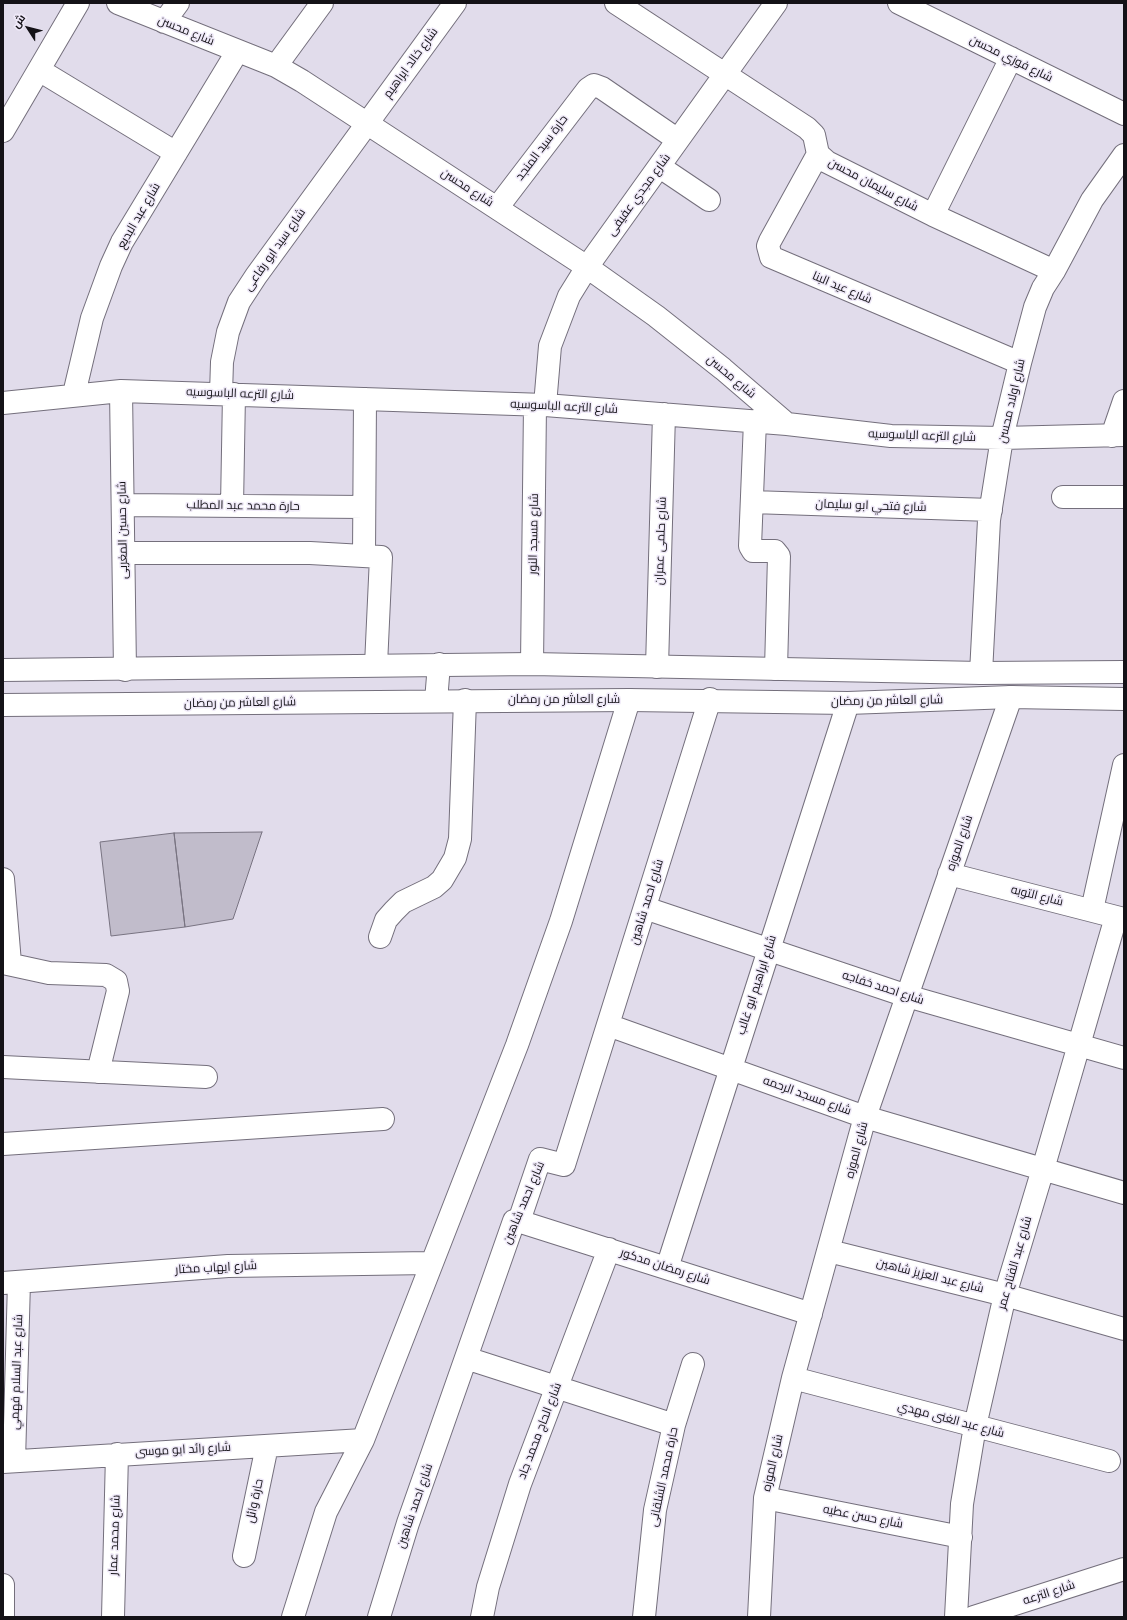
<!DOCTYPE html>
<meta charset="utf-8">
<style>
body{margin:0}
#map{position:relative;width:1127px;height:1620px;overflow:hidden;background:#e1dceb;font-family:"Space Grotesk",Cairo,sans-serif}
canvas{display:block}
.frame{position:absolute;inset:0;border:4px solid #141217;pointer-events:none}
.north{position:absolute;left:8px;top:8px;width:40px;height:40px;-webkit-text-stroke:3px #efe9f8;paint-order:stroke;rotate:306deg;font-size:11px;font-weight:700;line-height:16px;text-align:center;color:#141217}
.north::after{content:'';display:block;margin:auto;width:14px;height:18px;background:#141217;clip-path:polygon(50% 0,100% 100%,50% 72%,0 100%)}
</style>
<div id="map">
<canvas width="1127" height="1620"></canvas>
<div class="frame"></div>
<div class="north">ش</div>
</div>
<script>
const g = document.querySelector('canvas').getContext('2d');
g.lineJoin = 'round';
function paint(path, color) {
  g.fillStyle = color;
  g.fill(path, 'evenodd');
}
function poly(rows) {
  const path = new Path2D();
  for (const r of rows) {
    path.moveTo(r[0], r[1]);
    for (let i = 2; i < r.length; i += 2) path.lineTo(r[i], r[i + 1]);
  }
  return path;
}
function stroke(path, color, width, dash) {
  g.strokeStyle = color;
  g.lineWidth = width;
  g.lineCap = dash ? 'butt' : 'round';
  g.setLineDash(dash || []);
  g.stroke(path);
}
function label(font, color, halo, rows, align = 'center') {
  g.font = font + ' "Space Grotesk",Cairo,sans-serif';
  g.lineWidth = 3;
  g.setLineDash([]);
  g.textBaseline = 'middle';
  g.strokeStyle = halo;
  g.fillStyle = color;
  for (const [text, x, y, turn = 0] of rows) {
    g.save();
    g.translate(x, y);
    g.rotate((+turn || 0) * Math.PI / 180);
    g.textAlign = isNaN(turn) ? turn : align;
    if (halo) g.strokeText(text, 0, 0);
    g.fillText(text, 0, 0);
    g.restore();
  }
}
const building = poly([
 [262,832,233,919,185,927,174,833,262,832],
 [174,833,185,927,111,936,100,842,174,833]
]);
const minor = poly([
 [118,3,276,66,302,81,587,267,656,316,723,369,787,424],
 [616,3,807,128,814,135,818,154,827,162,933,215,1054,271],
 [899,3,1124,114],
 [164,22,178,3],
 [276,66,322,3],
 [39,70,176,153],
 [3,131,78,3],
 [818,154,770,241,768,246,771,257,1020,363],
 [660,167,709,200],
 [497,208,588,89,594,85,602,88,678,140],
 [933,215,1011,58],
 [121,391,125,670],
 [74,394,92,318,111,266,122,242,237,52],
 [221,394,222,362,228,332,239,302,256,276,455,3],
 [3,403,121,391,545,405,787,424,891,436,1002,438,1124,435],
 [545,405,550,346,569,296,587,267,776,3],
 [755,421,750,546,753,551,775,551,779,556,776,669],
 [1112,436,1124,401],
 [1063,497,1124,497],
 [752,502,991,510],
 [123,505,364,507],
 [232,506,234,394],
 [124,553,310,553,381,557,376,665],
 [364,555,365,399],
 [532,664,535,405],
 [657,667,664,414],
 [981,673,989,520,1002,438,1020,363,1035,307,1043,288,1054,271,1092,200,1124,155],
 [949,874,1124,919],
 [3,879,10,963],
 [645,908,907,996,1124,1058],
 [1092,910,1124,765],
 [380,937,386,920,394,911,403,902,434,887,442,880,455,858,460,839,465,700],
 [3,963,49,973,106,975,116,981,118,991,98,1072],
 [608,1025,865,1117,1124,1193],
 [3,1067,206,1077],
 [3,1144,383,1119],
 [518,1221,811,1314],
 [829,1251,1005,1295,1124,1329],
 [667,1268,848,703],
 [3,1283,228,1266,430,1263],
 [466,1358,674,1425],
 [793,1378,1109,1461],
 [14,1461,19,1282],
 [3,1462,363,1440],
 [765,1498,961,1537],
 [244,1556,267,1446],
 [3,1585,3,1617],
 [113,1617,117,1454],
 [293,1617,326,1512,363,1440,517,1045,561,921,629,700],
 [379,1617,408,1523,514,1221,519,1221,540,1159,564,1165,710,699],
 [482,1617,488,1587,520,1484,609,1249],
 [644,1617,655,1510,674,1425,693,1364],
 [759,1617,765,1498,793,1378,865,1117,1011,697],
 [956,1617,962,1504,975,1426,1005,1295,1043,1169,1116,917],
 [974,1617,1124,1569]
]);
const major = poly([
 [3,670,532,664,981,673,1124,672],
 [436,701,439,664],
 [3,705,629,700,848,703,1011,697,1124,699]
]);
const streetNames = [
 ["شارع محسن",186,31,22],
 ["شارع فوزي محسن",1011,59,26],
 ["شارع خالد ابراهيم",411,63,-54],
 ["حارة سيد المنجد",542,148,-53],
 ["شارع سليمان محسن",873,185,28],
 ["شارع محسن",467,188,33],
 ["شارع مجدي عفيفى",639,195,-54],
 ["شارع عبد البديع",139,216,-60],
 ["شارع سيد ابو رفاعى",275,250,-55],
 ["شارع عيد البنا",842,288,23],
 ["شارع محسن",731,377,40],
 ["شارع الترعه الباسوسيه",240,394,2],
 ["شارع اولاد محسن",1012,401,-77],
 ["شارع الترعه الباسوسيه",564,407,3],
 ["شارع الترعه الباسوسيه",922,436,2],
 ["حارة محمد عبد المطلب",243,506,1],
 ["شارع فتحي ابو سليمان",871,506,2],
 ["شارع حسين المغربى",123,530,-91],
 ["شارع مسجد النور",534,534,-89],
 ["شارع حلمى عمران",661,541,-88],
 ["شارع العاشر من رمضان",564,700],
 ["شارع العاشر من رمضان",887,701,-1],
 ["شارع العاشر من رمضان",240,703,-1],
 ["شارع الموزه",960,843,-71],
 ["شارع التوبه",1037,896,14],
 ["شارع احمد شاهين",647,902,-73],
 ["شارع ابراهيم ابو غالب",757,985,-72],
 ["شارع احمد خفاجه",883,988,18],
 ["شارع مسجد الرحمه",807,1096,20],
 ["شارع الموزه",857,1150,-75],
 ["شارع احمد شاهين",524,1203,-67],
 ["شارع عبد الفتاح عمر",1015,1263,-74],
 ["شارع رمضان مدكور",665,1267,18],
 ["شارع ايهاب مختار",216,1268,-3],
 ["شارع عبد العزيز شاهين",930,1276,14],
 ["شارع عبد السلام فهمي",17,1372,-88],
 ["شارع عبد الغنى مهدي",951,1420,15],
 ["شارع الحاج محمد جاد",540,1431,-69],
 ["شارع رائد ابو موسى",183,1450,-3],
 ["شارع الموزه",773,1463,-77],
 ["حارة محمد الشلقانى",664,1477,-78],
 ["حارة وائل",255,1501,-78],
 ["شارع احمد شاهين",415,1506,-71],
 ["شارع حسن عطيه",863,1517,11],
 ["شارع محمد عمار",115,1535,-88],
 ["شارع الترعه",1049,1593,-18]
];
paint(building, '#c1bccb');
stroke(building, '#787381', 1);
stroke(minor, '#746f7c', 24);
stroke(major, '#746f7c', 24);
stroke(minor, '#fff', 22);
stroke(major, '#fff', 22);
label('12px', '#141217', '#efe9f8', streetNames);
</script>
